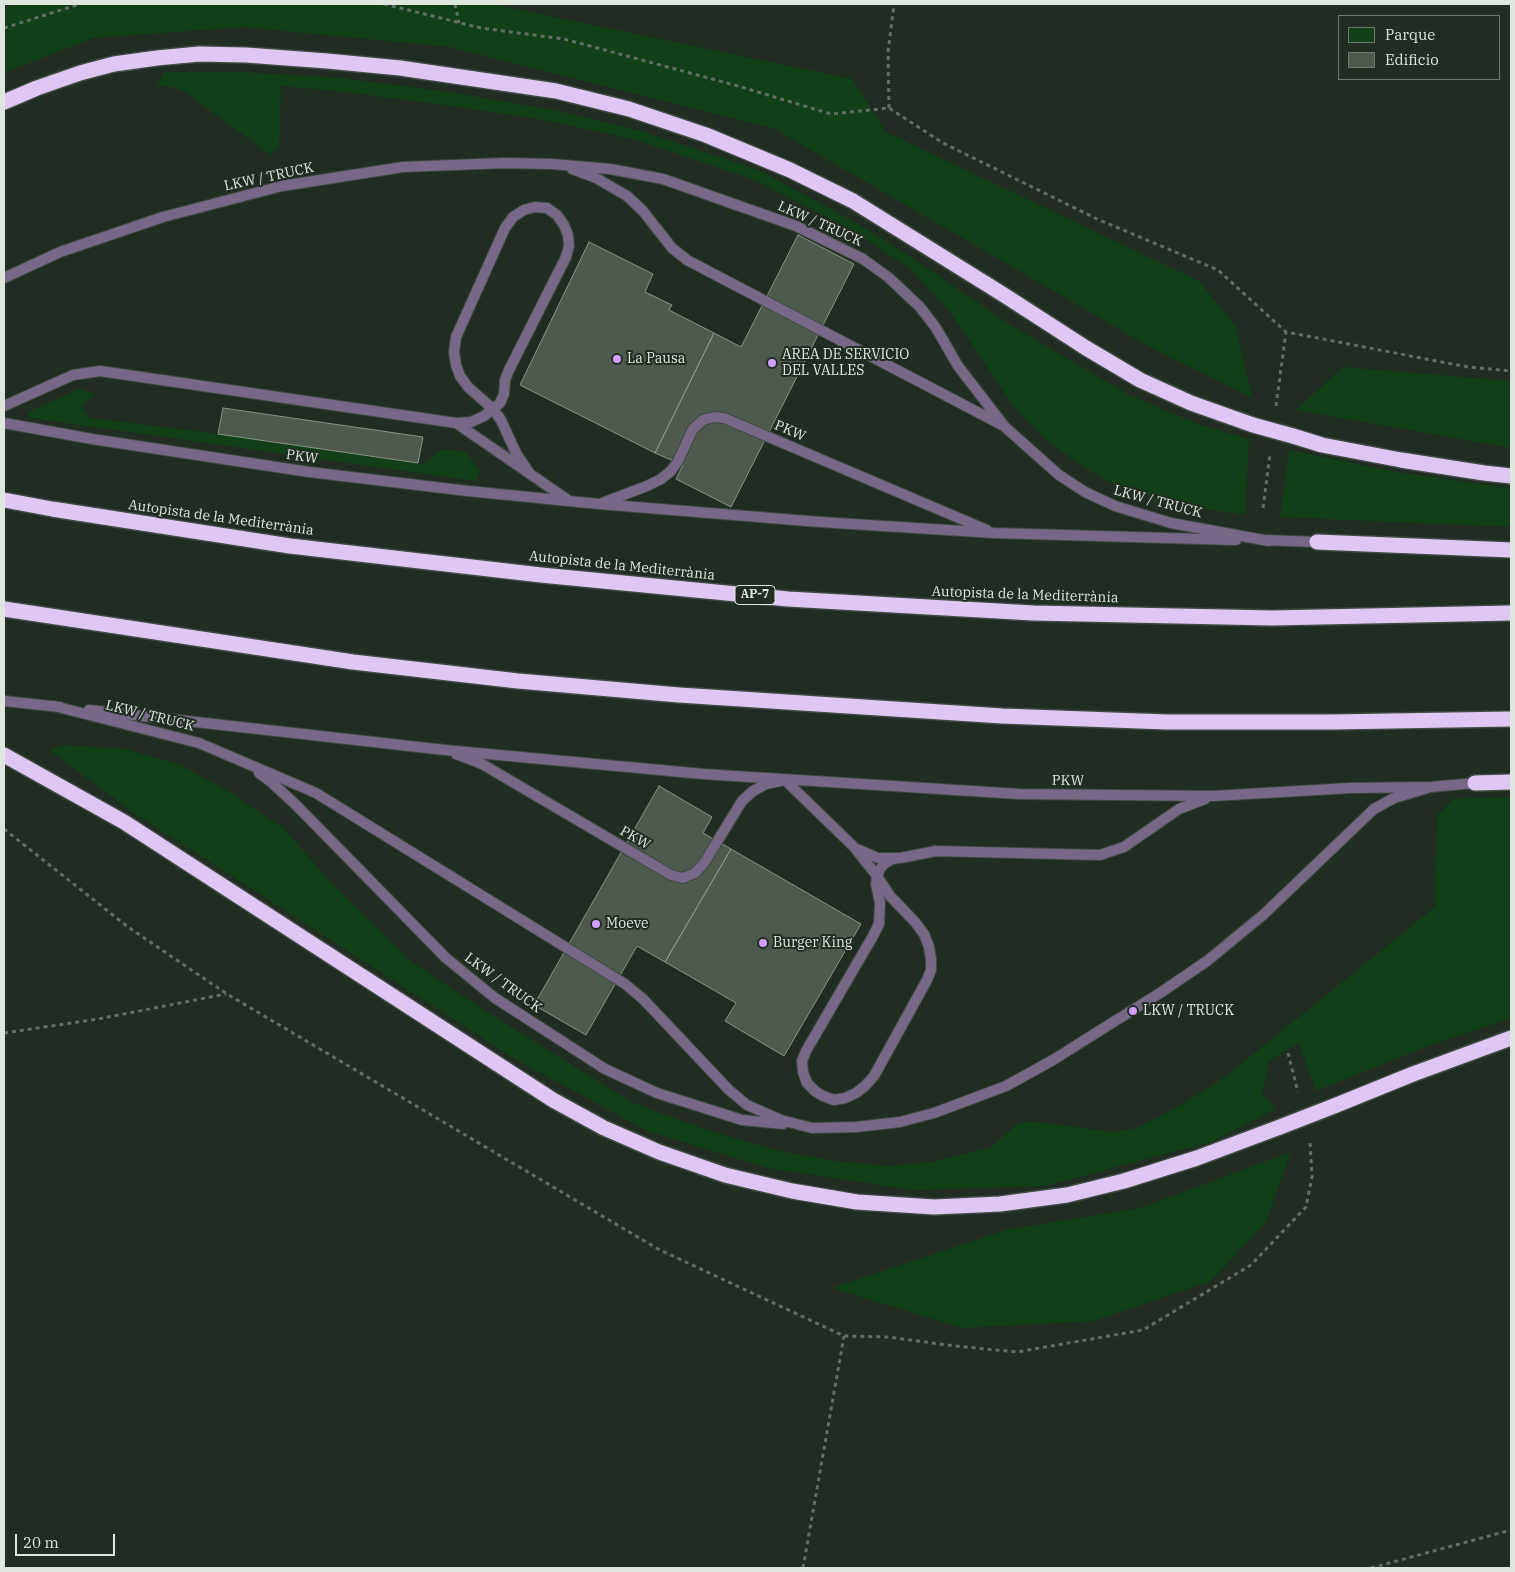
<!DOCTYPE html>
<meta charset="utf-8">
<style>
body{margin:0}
#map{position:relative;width:1515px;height:1572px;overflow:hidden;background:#212d22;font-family:"IBM Plex Serif",serif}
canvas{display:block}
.frame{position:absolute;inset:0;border:5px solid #dee6de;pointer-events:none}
.legend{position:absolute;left:1338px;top:15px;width:162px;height:65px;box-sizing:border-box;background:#212d22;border:1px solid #6d776d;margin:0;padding:6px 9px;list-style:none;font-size:15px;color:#dee6de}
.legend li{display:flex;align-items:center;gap:10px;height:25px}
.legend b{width:25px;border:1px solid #6d776d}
.scale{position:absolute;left:15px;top:1534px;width:100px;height:22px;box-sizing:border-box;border:2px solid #dee6de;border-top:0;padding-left:6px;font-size:15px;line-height:18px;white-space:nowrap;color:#dee6de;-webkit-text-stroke:4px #212d22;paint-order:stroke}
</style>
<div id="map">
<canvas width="1515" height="1572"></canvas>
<div class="frame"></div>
<ul class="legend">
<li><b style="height:14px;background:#113f17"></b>Parque</li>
<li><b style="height:14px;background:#4e5a4e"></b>Edificio</li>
</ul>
<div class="scale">20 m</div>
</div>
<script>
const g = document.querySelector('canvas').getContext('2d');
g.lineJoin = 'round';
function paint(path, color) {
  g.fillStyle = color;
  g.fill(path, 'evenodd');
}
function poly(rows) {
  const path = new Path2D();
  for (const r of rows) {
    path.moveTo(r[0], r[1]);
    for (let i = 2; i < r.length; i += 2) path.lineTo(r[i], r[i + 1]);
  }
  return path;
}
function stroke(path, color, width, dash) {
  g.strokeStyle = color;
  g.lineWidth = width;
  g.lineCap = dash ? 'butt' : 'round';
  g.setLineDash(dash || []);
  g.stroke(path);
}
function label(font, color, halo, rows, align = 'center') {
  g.font = font + ' "IBM Plex Serif",serif';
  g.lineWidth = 4;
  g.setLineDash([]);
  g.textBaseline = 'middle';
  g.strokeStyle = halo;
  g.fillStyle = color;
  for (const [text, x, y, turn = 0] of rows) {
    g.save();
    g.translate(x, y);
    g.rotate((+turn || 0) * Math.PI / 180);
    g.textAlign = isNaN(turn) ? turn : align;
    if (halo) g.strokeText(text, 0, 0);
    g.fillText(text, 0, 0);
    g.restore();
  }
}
const green = poly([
 [17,4,492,4,852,79,886,132,1199,281,1236,327,1252,398,1157,351,775,129,450,47,243,27,93,38,4,73,4,8],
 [164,72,242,72,340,78,449,92,553,110,638,130,759,170,851,220,899,249,1009,324,1129,395,1198,424,1249,439,1245,514,1224,512,1159,500,1108,481,1081,465,1045,439,1014,407,951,313,911,269,850,229,755,180,636,140,550,121,453,106,337,91,281,86,279,149,270,154,202,105,187,92,172,87,157,86],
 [1343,367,1511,381,1511,448,1296,410],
 [79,389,94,394,81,406,90,418,218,434,423,464,443,449,466,452,480,472,476,481,30,418,28,412],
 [1289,450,1396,472,1511,488,1511,527,1280,517],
 [65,745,125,749,181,765,229,792,282,827,335,887,412,962,484,1010,633,1103,710,1131,779,1151,835,1161,890,1166,931,1162,990,1148,1016,1125,1030,1121,1112,1132,1134,1129,1183,1104,1225,1077,1435,907,1437,816,1453,799,1511,797,1511,1018,1428,1046,1316,1091,1299,1043,1269,1061,1262,1095,1276,1108,1211,1142,1045,1186,913,1190,768,1168,647,1131,512,1057,137,815,49,750],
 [1291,1152,1266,1222,1211,1281,1094,1321,963,1328,832,1288,1006,1230,1140,1208]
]);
const building = poly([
 [798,235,854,264,731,507,676,479,683,465,655,453,714,333,741,347,798,235],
 [589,242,653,274,645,292,672,305,669,310,714,333,655,453,520,385,589,242],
 [223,408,423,437,418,463,218,434,223,408],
 [659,786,712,817,703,833,731,849,665,962,637,946,586,1035,534,1005,659,786],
 [731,849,861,924,784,1056,725,1021,736,1003,665,962,731,849]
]);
const path = poly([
 [384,4,481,28,564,39,738,86,831,114,889,108,943,143,1097,219,1218,270,1286,332,1468,367,1511,371],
 [455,4,459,23],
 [4,28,80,4],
 [889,108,888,52,894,4],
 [1276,406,1286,332],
 [1263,508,1270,454],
 [4,829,128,927,227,994,658,1249,844,1336,888,1337,955,1346,1017,1352,1143,1330,1251,1265,1306,1207,1312,1177,1310,1142],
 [4,1033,98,1019,226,994],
 [1288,1053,1298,1092],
 [803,1568,844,1336],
 [1371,1568,1511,1530]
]);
const lane = poly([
 [572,169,596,178,627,196,643,211,672,248,687,260,1002,425],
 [4,278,60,252,163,217,282,186,403,167,504,163,552,164,610,169,663,179,796,226,863,259,888,277,920,307,936,328,958,366,1005,427,1059,475,1085,492,1115,506,1171,523,1269,541],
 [4,406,73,375,100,371,456,423,568,500],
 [4,423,92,439,309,472,468,491,599,504,820,522,995,533,1236,540],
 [456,423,471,422,484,416,493,409,500,403,504,394,505,380,509,370,566,257,569,246,568,235,564,225,557,215,547,208,535,207,524,210,513,217,505,228,456,337,454,352,456,365,460,376,468,387,493,409,501,420,516,453,530,474],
 [602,503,647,486,661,479,671,471,678,461,693,429,703,420,714,417,724,418,987,530],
 [1263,540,1317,542],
 [4,701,60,707],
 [54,706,199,743,316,793,625,984,643,999,729,1090,747,1105,781,1120,812,1128,856,1127,900,1122,934,1113,1006,1086,1053,1060,1107,1026,1160,993,1207,961,1263,915,1374,809,1394,798,1431,787],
 [89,710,445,750,703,774,1019,794,1213,796,1350,788,1431,787,1475,783],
 [456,754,482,764,671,875,683,878,695,873,704,863,742,801,753,791,766,784,785,780,854,847,877,876,890,896,915,922,924,934,929,947,931,959,931,970,927,980,874,1076,865,1086,856,1093,845,1098,834,1100,823,1096,815,1091,807,1083,803,1072,802,1061,806,1051,873,936,879,924,880,903,876,884,877,876,880,869,884,864,892,859,900,858],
 [259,773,271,782,295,804,446,958,495,998,605,1069,657,1093,742,1120,783,1124],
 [857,849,878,858,900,858,936,851,1100,855,1124,847,1179,809,1205,799]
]);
const highway = poly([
 [4,102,37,88,80,73,114,64,157,58,199,54,246,55,327,61,400,68,556,91,629,109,706,135,790,170,853,201,1004,295,1086,348,1140,380,1191,403,1253,425],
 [1293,436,1322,445,1401,460,1484,473,1511,476],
 [4,500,52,509,290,546,541,575,788,599,1033,613,1272,618,1511,613],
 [1317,542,1511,550],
 [4,609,353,662,518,681,679,695,1002,716,1167,722,1332,722,1511,719],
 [4,755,124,822,553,1100,604,1128,659,1152,725,1175,792,1191,857,1202,934,1207,1000,1204,1067,1195,1124,1181,1197,1158,1280,1127],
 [1475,783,1511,782],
 [1334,1106,1413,1074,1511,1038]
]);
const highwayBridge = poly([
 [1253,425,1293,436],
 [1280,1127,1334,1106]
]);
const markers = [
 [617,359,5,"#d19dfe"],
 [772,363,5,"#d19dfe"],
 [596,924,5,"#d19dfe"],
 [763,943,5,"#d19dfe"],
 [1133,1011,5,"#d19dfe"]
];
const shields = [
 [755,595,40]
];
const shieldNames = [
 ["AP-7",755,595]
];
const streetNames = [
 ["LKW / TRUCK",269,177,-12],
 ["LKW / TRUCK",820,224,24],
 ["PKW",790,431,23],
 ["PKW",302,457,8],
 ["LKW / TRUCK",1158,502,15],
 ["Autopista de la Mediterrània",221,518,8],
 ["Autopista de la Mediterrània",622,566,6],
 ["Autopista de la Mediterrània",1025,595,2],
 ["LKW / TRUCK",150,716,14],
 ["PKW",1068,781,1],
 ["PKW",635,838,30],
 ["LKW / TRUCK",503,983,36]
];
const poiNames = [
 ["AREA DE SERVICIO",782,355],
 ["DEL VALLES",782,371],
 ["La Pausa",627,359],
 ["Moeve",606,924],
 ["Burger King",773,943],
 ["LKW / TRUCK",1143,1011]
];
paint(green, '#113f17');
paint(building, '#4e5a4e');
stroke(building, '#879487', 1);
stroke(lane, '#3f4b40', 12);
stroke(highway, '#3f4b40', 18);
stroke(path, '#626d63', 3, [4, 4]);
stroke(lane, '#786887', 10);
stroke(highway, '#dfc7f5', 15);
stroke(highwayBridge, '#3f4b40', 18, []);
stroke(highwayBridge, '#dfc7f5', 15);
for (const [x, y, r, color] of markers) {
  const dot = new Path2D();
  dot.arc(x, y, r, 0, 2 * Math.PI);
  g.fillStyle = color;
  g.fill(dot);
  stroke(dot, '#212d22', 2);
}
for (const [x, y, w] of shields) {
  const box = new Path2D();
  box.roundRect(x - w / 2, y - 9.5, w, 19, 4);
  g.fillStyle = '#212d22';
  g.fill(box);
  stroke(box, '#dee6de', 1);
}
label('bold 12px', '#dee6de', null, shieldNames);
label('14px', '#dee6de', '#212d22', streetNames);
label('14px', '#dee6de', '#212d22', poiNames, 'left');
</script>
